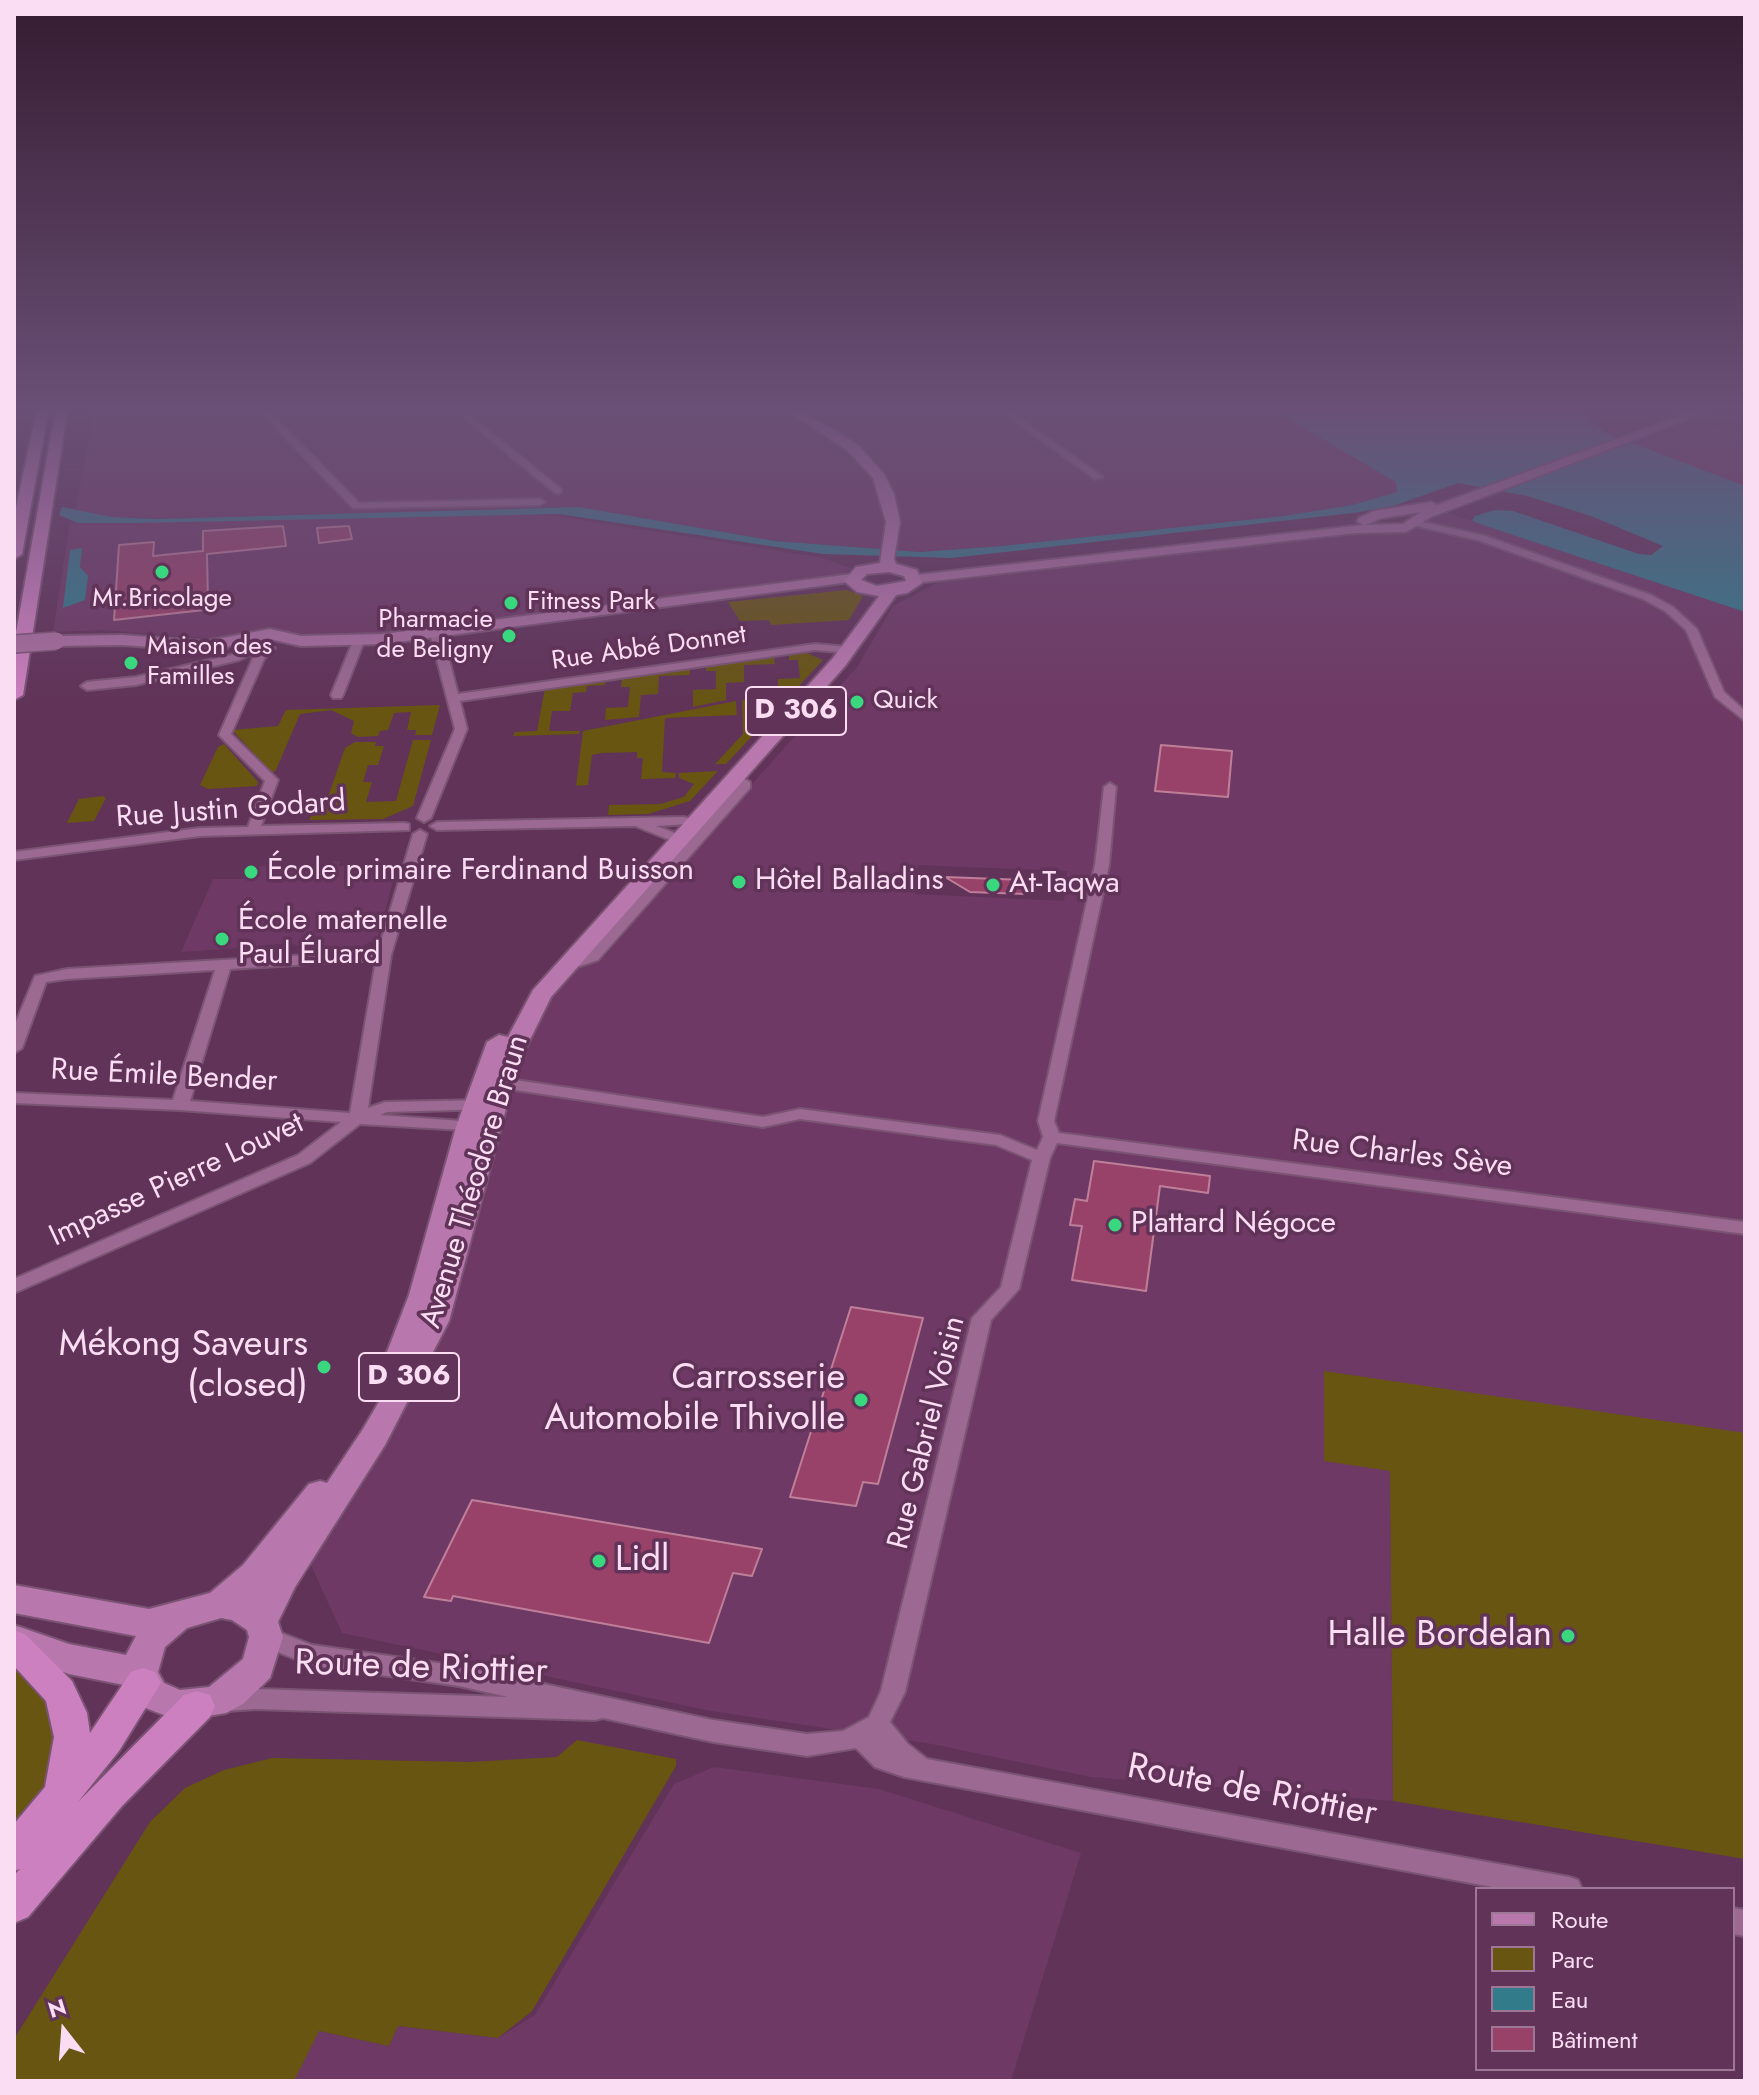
<!DOCTYPE html>
<meta charset="utf-8">
<style>
body{margin:0}
#map{position:relative;width:1759px;height:2095px;overflow:hidden;background:#613359;font-family:Jost,sans-serif}
canvas{display:block}
.frame{position:absolute;inset:0;border:16px solid #faddf3;pointer-events:none}
.legend{position:absolute;left:1475px;top:1887px;width:260px;height:184px;box-sizing:border-box;background:#613359;border:2px solid #9e7797;margin:0;padding:10px 14px;list-style:none;font-size:24px;color:#faddf3}
.legend li{display:flex;align-items:center;gap:16px;height:40px}
.legend b{width:40px;border:2px solid #9e7797}
.north{position:absolute;left:24px;top:1991px;width:80px;height:80px;-webkit-text-stroke:6px #613359;paint-order:stroke;rotate:343deg;font-size:22px;font-weight:700;line-height:32px;text-align:center;color:#faddf3}
.north::after{content:'';display:block;margin:auto;width:28px;height:36px;background:#faddf3;clip-path:polygon(50% 0,100% 100%,50% 72%,0 100%)}
</style>
<div id="map">
<canvas width="1759" height="2095"></canvas>
<div class="frame"></div>
<ul class="legend">
<li><b style="height:10px;background:#b877ad"></b>Route</li>
<li><b style="height:22px;background:#675511"></b>Parc</li>
<li><b style="height:22px;background:#317b8a"></b>Eau</li>
<li><b style="height:22px;background:#984169"></b>Bâtiment</li>
</ul>
<div class="north">N</div>
</div>
<script>
const g = document.querySelector('canvas').getContext('2d');
g.lineJoin = 'round';
function paint(path, color) {
  g.fillStyle = color;
  g.fill(path, 'evenodd');
}
function poly(rows) {
  const path = new Path2D();
  for (const r of rows) {
    path.moveTo(r[0], r[1]);
    for (let i = 2; i < r.length; i += 2) path.lineTo(r[i], r[i + 1]);
  }
  return path;
}
function stroke(path, color, width, dash) {
  g.strokeStyle = color;
  g.lineWidth = width;
  g.lineCap = dash ? 'butt' : 'round';
  g.setLineDash(dash || []);
  g.stroke(path);
}
function label(font, color, halo, rows, align = 'center') {
  g.font = font + ' Jost,sans-serif';
  g.lineWidth = 7;
  g.setLineDash([]);
  g.textBaseline = 'middle';
  g.strokeStyle = halo;
  g.fillStyle = color;
  for (const [text, x, y, turn = 0] of rows) {
    g.save();
    g.translate(x, y);
    g.rotate((+turn || 0) * Math.PI / 180);
    g.textAlign = isNaN(turn) ? turn : align;
    if (halo) g.strokeText(text, 0, 0);
    g.fillText(text, 0, 0);
    g.restore();
  }
}
const built = poly([
 [93,413,1278,413,1396,482,1398,492,1352,505,1283,516,1002,546,920,552,775,541,579,507,171,519,112,517,76,510],
 [1692,421,1745,435,1745,486,1632,444],
 [1445,512,1745,612,1745,1433,1390,1471,1393,1801,1091,1777,932,1744,711,1711,342,1633,311,1565,429,1362,511,1065,564,974,606,955,690,853,857,667,893,606,951,576,1377,531,1409,531],
 [918,865,1067,871,1064,901,915,894],
 [543,514,823,558,852,569,826,581,358,637,216,639,103,630,53,632,70,522],
 [340,861,339,866,378,865,374,878,394,877,378,938,358,948,308,951,308,948,288,943,265,945,246,951,237,948,181,952,213,879,243,879,249,867],
 [714,1767,879,1789,1081,1853,1011,2081,294,2081,319,2031,389,2046,398,2026,498,2038,535,2015,674,1784]
]);
const green = poly([
 [847,590,863,596,849,620,771,625,769,620,740,621,728,602],
 [807,653,823,660,726,764,715,764,743,734,742,700,778,693,778,679,800,678,798,660,789,660,789,655],
 [774,657,775,664,744,665,744,682,726,683,726,700,693,707,693,690,716,689,716,671,706,671,706,666],
 [690,669,690,675,659,676,658,694,641,695,639,717,605,720,606,708,628,707,630,687,621,687,622,678],
 [606,680,605,685,587,686,586,692,573,693,570,711,552,711,549,731,580,731,579,734,513,736,515,732,537,731,545,688],
 [736,701,737,715,665,718,662,772,676,773,675,778,641,779,643,758,637,758,637,752,602,753,592,755,588,785,576,786,583,731],
 [440,705,432,735,415,735,416,730,407,730,411,712,394,713,388,730,380,731,378,736,358,737,351,733,354,721,331,710,300,714,276,770,272,773,232,730,278,726,286,710],
 [413,740,431,740,413,806,383,819,309,820,311,815,322,814,345,748,355,742,376,742,375,746,384,746,378,765,368,765,363,782,372,782,366,802,396,801],
 [224,744,258,782,257,786,208,789,200,785,218,747],
 [718,771,690,801,648,814,608,815,609,805,660,804,684,797,694,784,679,778,679,773],
 [103,796,106,798,94,821,67,823,79,799],
 [1324,1371,1745,1433,1745,1859,1393,1801,1390,1471,1324,1461],
 [14,1660,49,1699,57,1740,42,1792,14,1830],
 [577,1740,676,1759,676,1766,532,2011,498,2038,398,2026,389,2046,319,2031,294,2081,14,2081,14,2039,150,1822,185,1788,224,1770,272,1758,470,1762,557,1757]
]);
const water = poly([
 [1278,413,1582,413,1606,433,1745,486,1745,612,1477,523,1472,520,1475,516,1495,510,1513,511,1639,554,1651,555,1663,546,1591,516,1527,496,1458,483,1393,506,1353,513,951,558,823,554,559,514,138,523,78,523,59,515,62,507,112,517,158,519,579,507,775,541,920,552,1002,546,1283,516,1352,505,1397,492,1396,482],
 [82,548,80,567,88,576,85,600,63,608,70,550]
]);
const building = poly([
 [283,526,286,546,207,554,208,602,204,602,204,610,114,620,119,545,154,542,153,556,203,551,203,531,283,526],
 [349,526,352,539,319,543,317,528,349,526],
 [1161,745,1232,751,1228,797,1155,791,1161,745],
 [945,877,1025,880,1025,894,970,892,945,877],
 [1094,1161,1210,1176,1208,1193,1160,1186,1146,1291,1072,1280,1082,1226,1070,1225,1075,1199,1087,1201,1094,1161],
 [851,1307,923,1318,878,1484,863,1482,856,1506,790,1497,851,1307],
 [472,1500,762,1549,752,1576,733,1573,709,1643,453,1596,451,1601,424,1597,472,1500]
]);
const street = poly([
 [262,413,271,413,359,503,540,499,545,502,540,505,353,508,262,413],
 [458,413,467,413,561,489,561,493,555,493,458,413],
 [1003,413,1012,413,1103,477,1095,479,1003,413],
 [1414,520,1485,536,1651,595,1673,607,1697,629,1724,692,1745,711,1745,721,1715,697,1686,630,1665,611,1643,599,1478,540,1411,525,1411,521,1414,520],
 [436,630,442,633,458,694,815,644,850,647,856,650,850,653,815,650,460,701,467,729,431,818,424,822,417,818,455,729,430,633,436,630],
 [354,639,364,641,343,695,341,698,333,698,331,695,354,639],
 [257,645,263,648,269,645,275,648,264,659,231,734,278,780,261,826,404,823,409,824,409,830,200,836,14,860,14,852,200,828,248,827,265,781,219,735,253,658,259,651,239,660,136,685,87,690,81,686,87,682,136,677,231,655,257,645],
 [736,774,750,782,750,788,598,960,565,971,560,969,557,966,560,963,588,954,738,785,730,778,736,774],
 [1110,783,1116,787,1109,865,1054,1121,1059,1133,1745,1222,1745,1234,1057,1143,1050,1158,1019,1289,991,1320,905,1692,890,1722,908,1744,927,1759,1569,1877,1578,1880,1582,1889,1503,1889,904,1777,875,1767,856,1748,807,1756,713,1742,603,1718,595,1720,256,1709,226,1711,218,1708,214,1701,218,1694,256,1689,508,1697,459,1686,310,1665,258,1644,255,1637,258,1630,266,1627,312,1645,459,1666,713,1720,807,1734,843,1731,869,1717,881,1691,972,1318,1001,1287,1032,1160,996,1145,800,1119,763,1127,502,1088,494,1083,502,1078,763,1117,800,1109,1000,1135,1037,1150,1043,1137,1038,1121,1095,865,1104,787,1110,783],
 [683,817,688,818,688,824,656,826,675,833,675,839,670,840,635,826,437,830,430,826,437,822,683,817],
 [420,830,427,834,391,955,368,1108,385,1102,485,1100,491,1101,493,1105,491,1109,387,1112,380,1115,475,1122,483,1127,481,1131,360,1124,310,1163,14,1293,14,1279,298,1155,341,1122,180,1110,14,1103,14,1093,173,1100,215,970,67,979,46,982,22,1048,14,1053,14,1027,35,976,67,969,378,951,413,834,420,830],
 [376,960,350,1113,190,1101,230,969,376,960],
 [1733,1908,1745,1910,1745,1936,1733,1934,1733,1908]
]);
const secondary = poly([
 [1688,413,1704,413,1431,517,1406,532,1355,533,916,583,909,579,916,575,1363,525,1357,521,1359,518,1374,511,1431,502,1437,505,1688,413],
 [1421,512,1403,524,1365,525,1382,518,1421,512],
 [852,574,859,578,857,581,383,644,301,646,270,639,229,646,222,652,122,645,56,646,48,641,56,636,122,635,206,641,270,629,301,636,383,634,852,574]
]);
const primary = poly([
 [791,413,805,413,858,445,884,474,894,494,900,522,894,559,896,564,917,570,922,583,907,593,896,595,845,666,551,997,518,1064,449,1321,385,1445,295,1587,278,1622,283,1637,270,1678,243,1704,226,1713,179,1721,138,1705,129,1686,69,1674,14,1654,14,1625,69,1644,126,1655,136,1636,14,1613,14,1585,149,1609,210,1593,243,1565,309,1484,320,1481,327,1483,363,1429,390,1383,379,1373,409,1295,456,1127,487,1042,499,1035,508,1037,533,990,833,658,879,596,857,592,844,581,856,567,880,563,886,522,873,478,848,451,791,413],
 [889,572,904,576,906,581,877,586,861,580,867,574,889,572],
 [221,1618,232,1620,247,1630,249,1637,243,1659,209,1687,180,1690,164,1683,158,1672,165,1647,187,1628,221,1618]
]);
const highway = poly([
 [36,413,48,413,22,554,14,559,14,517,36,413],
 [55,413,67,413,23,695,14,700,14,644,55,413],
 [14,1630,26,1635,72,1681,87,1713,90,1733,131,1672,143,1668,155,1672,161,1683,119,1751,78,1802,184,1695,197,1691,210,1695,215,1706,210,1717,122,1806,28,1917,14,1923,14,1875,20,1869,14,1871,14,1824,45,1787,54,1737,46,1701,14,1666,14,1630]
]);
const secondaryBridge = poly([
 [14,644,56,641]
]);
const markers = [
 [162,572,8,"#39d87f"],
 [511,603,8,"#39d87f"],
 [509,636,8,"#39d87f"],
 [131,663,8,"#39d87f"],
 [857,702,8,"#39d87f"],
 [251,872,8,"#39d87f"],
 [739,882,8,"#39d87f"],
 [993,885,8,"#39d87f"],
 [222,939,8,"#39d87f"],
 [1115,1225,8,"#39d87f"],
 [324,1367,8,"#39d87f"],
 [861,1400,8,"#39d87f"],
 [599,1561,8,"#39d87f"],
 [1568,1636,8,"#39d87f"]
];
const farPoinames = [
 ["Mr.Bricolage",162,600,"center"],
 ["Fitness Park",527,603],
 ["Pharmacie",493,621,"right"],
 ["de Beligny",493,651,"right"],
 ["Maison des",147,648],
 ["Familles",147,678],
 ["Quick",873,702]
];
const farStreetnames = [
 ["Rue Abbé Donnet",649,649,-8]
];
const shields = [
 [796,711,100],
 [409,1377,100]
];
const shieldNames = [
 ["D 306",796,711],
 ["D 306",409,1377]
];
const streetNames = [
 ["Rue Justin Godard",231,811,-4],
 ["Rue Émile Bender",164,1077,3],
 ["Rue Charles Sève",1402,1155,7],
 ["Impasse Pierre Louvet",177,1181,-25],
 ["Avenue Théodore Braun",476,1182,-73],
 ["Rue Gabriel Voisin",928,1433,-76]
];
const poiNames = [
 ["École primaire Ferdinand Buisson",267,872],
 ["Hôtel Balladins",755,882],
 ["At-Taqwa",1009,885],
 ["École maternelle",238,922],
 ["Paul Éluard",238,956],
 ["Plattard Négoce",1131,1225]
];
const nearPoinames = [
 ["Mékong Saveurs",308,1346],
 ["(closed)",308,1387],
 ["Carrosserie",845,1379],
 ["Automobile Thivolle",845,1420],
 ["Lidl",615,1561,"left"],
 ["Halle Bordelan",1552,1636]
];
const nearStreetnames = [
 ["Route de Riottier",421,1669,2],
 ["Route de Riottier",1252,1792,11]
];
paint(built, '#6e3a65');
paint(green, '#675511');
paint(water, '#317b8a');
paint(building, '#984169');
stroke(building, '#bf7f99', 2);
stroke(street, '#7b5474', 4);
stroke(secondary, '#7b5474', 4);
stroke(primary, '#7b5474', 4);
stroke(highway, '#7b5474', 4);
paint(street, '#9b6992');
paint(secondary, '#aa70a0');
paint(primary, '#b877ad');
paint(highway, '#cc80bf');
stroke(secondaryBridge, '#7b5474', 20, []);
stroke(secondaryBridge, '#aa70a0', 17);
const sky = g.createLinearGradient(0, 0, 0, 706);
sky.addColorStop(0, '#351c31');
sky.addColorStop(0.58, '#6a5076');
sky.addColorStop(1, '#6a507600');
g.fillStyle = sky;
g.fillRect(0, 0, 1759, 706);
for (const [x, y, r, color] of markers) {
  const dot = new Path2D();
  dot.arc(x, y, r, 0, 2 * Math.PI);
  g.fillStyle = color;
  g.fill(dot);
  stroke(dot, '#613359', 3);
}
label('26px', '#faddf3', '#613359', farPoinames, 'left');
label('26px', '#faddf3', '#613359', farStreetnames);
for (const [x, y, w] of shields) {
  const box = new Path2D();
  box.roundRect(x - w / 2, y - 24, w, 48, 6);
  g.fillStyle = '#613359';
  g.fill(box);
  stroke(box, '#faddf3', 2);
}
label('bold 28px', '#faddf3', null, shieldNames);
label('30px', '#faddf3', '#613359', streetNames);
label('30px', '#faddf3', '#613359', poiNames, 'left');
label('36px', '#faddf3', '#613359', nearPoinames, 'right');
label('36px', '#faddf3', '#613359', nearStreetnames);
</script>
